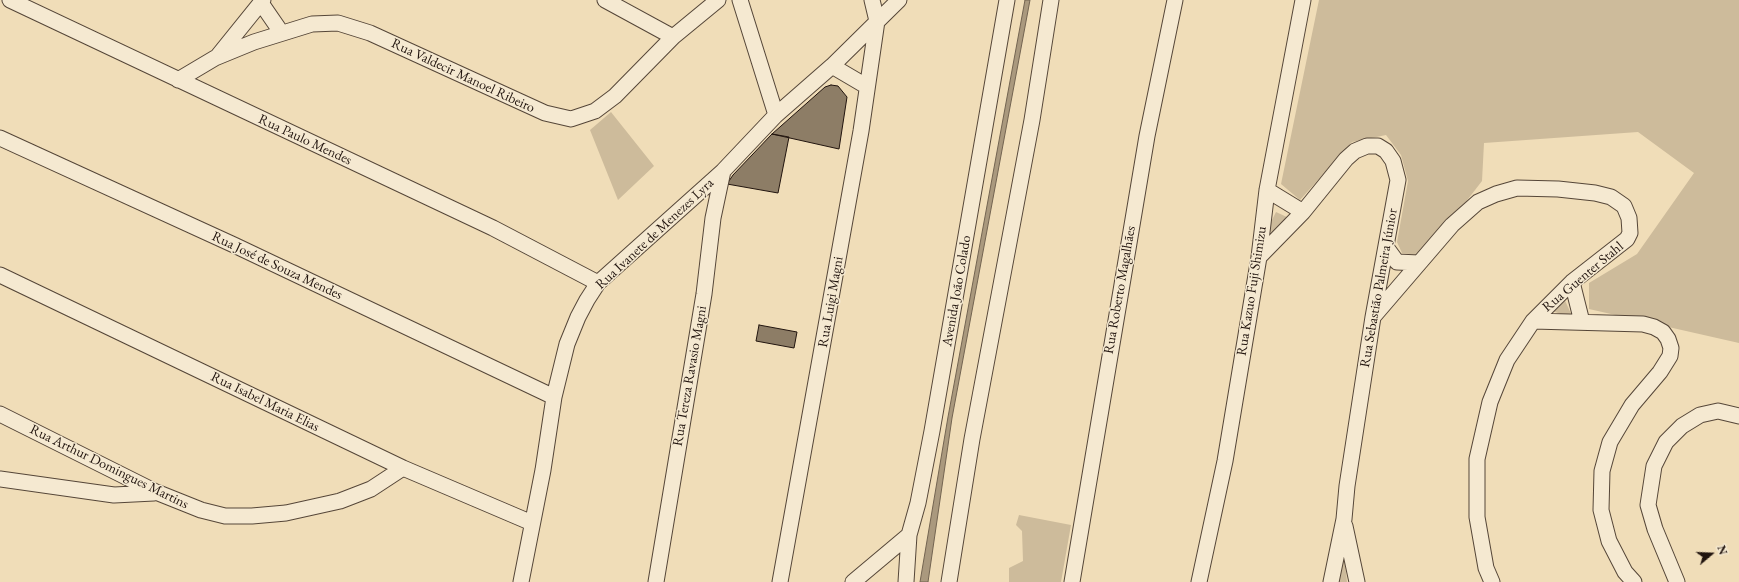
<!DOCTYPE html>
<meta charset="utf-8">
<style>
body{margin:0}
#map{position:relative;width:1739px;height:582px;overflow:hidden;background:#f0ddb8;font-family:"EB Garamond",serif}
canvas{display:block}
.north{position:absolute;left:1691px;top:534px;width:40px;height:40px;-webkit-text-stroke:3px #f5e9d1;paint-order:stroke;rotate:71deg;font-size:11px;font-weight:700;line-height:16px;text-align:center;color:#21140e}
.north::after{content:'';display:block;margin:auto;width:14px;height:18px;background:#21140e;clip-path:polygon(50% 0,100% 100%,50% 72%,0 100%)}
</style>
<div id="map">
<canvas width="1739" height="582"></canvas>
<div class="north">N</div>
</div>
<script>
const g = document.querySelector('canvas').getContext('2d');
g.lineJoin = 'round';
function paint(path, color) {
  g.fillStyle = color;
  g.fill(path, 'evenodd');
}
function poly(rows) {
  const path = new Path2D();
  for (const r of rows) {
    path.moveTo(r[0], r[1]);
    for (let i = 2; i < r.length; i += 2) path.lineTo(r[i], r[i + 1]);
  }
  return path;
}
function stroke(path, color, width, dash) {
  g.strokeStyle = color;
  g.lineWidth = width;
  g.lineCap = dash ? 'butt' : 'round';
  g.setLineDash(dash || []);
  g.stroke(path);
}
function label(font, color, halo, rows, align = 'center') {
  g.font = font + ' "EB Garamond",serif';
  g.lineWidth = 3;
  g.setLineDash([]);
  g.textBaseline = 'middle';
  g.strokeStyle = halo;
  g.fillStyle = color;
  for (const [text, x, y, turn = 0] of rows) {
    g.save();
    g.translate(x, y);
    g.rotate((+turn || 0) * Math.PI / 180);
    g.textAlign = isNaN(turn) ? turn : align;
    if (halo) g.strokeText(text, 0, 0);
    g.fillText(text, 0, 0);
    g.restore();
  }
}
const green = poly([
 [1319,0,1739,0,1739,343,1589,309,1589,283,1637,254,1694,173,1638,132,1484,143,1482,181,1424,256,1402,253,1397,242,1408,181,1401,155,1386,135,1352,142,1300,200,1281,184],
 [611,112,654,166,618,200,590,130],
 [1276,212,1289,218,1276,234,1267,230],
 [1562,294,1573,318,1546,309],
 [1019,515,1071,525,1061,582,1009,582,1009,568,1023,561,1022,531,1016,525],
 [1344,552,1347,582,1337,582]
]);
const water = poly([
 [1025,0,1030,0,952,418,928,582,920,582,948,417,1025,0]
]);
const building = poly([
 [831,85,838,86,847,97,839,149,772,134,825,87,831,85],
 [772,134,789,137,778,193,727,184,733,175,772,134],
 [759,325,797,332,794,348,756,341,759,325]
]);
const minor = poly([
 [10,0,493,228,598,283],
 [605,0,673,37],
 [740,0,776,115],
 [261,3,281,32],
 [217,57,263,0],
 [832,66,866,86],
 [178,80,215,58,254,42,312,24,338,23,370,33,545,113,571,119,595,111,615,96,673,37,718,0],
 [0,138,234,245,554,397],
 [1267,190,1303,212,1346,159,1355,151,1367,146,1378,146,1386,151,1393,161,1398,180,1373,317,1347,486,1344,519,1331,582],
 [1386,247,1397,262,1419,263],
 [1259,257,1303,212],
 [0,275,403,468,532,523],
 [1572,282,1582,322],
 [1373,317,1452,225,1478,202,1496,194,1517,188,1558,189,1595,193,1611,197,1624,206,1629,218,1630,233,1627,239,1572,282,1533,321,1507,360,1490,402,1477,459,1477,517,1486,568,1492,582],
 [1533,321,1643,324,1654,327,1663,332,1668,339,1671,348,1670,356,1660,372,1632,405,1610,442,1602,471,1601,510,1609,541,1625,572,1634,582],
 [0,414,156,492,201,510,225,516,252,516,286,513,340,501,371,489,403,468],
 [0,479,114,495,154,493],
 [1345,526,1357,582],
 [521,582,543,470,554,397,567,344,578,317,587,300,598,283,723,171,776,115,832,66,899,0],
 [656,582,704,294,713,218,723,171],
 [780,582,861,131,877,21,872,0],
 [853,582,909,535],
 [906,582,909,535,918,503,932,431,1007,0],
 [949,582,972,439,1032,120,1051,0],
 [1072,582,1147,136,1175,0],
 [1199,582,1225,461,1259,257,1267,190,1303,0],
 [1677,582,1655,529,1648,505,1654,466,1666,442,1682,426,1700,415,1718,411,1739,416]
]);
const streetNames = [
 ["Rua Valdecir Manoel Ribeiro",463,76,25],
 ["Rua Paulo Mendes",305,140,25],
 ["Rua Ivanete de Menezes Lyra",655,234,-43],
 ["Rua José de Souza Mendes",277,266,25],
 ["Rua Guenter Stahl",1583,277,-40],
 ["Rua Sebastião Palmeira Júnior",1379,288,-80],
 ["Rua Roberto Magalhães",1120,290,-80],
 ["Avenida João Colado",957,291,-80],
 ["Rua Kazuo Fuji Shimizu",1252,291,-81],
 ["Rua Luigi Magni",831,302,-80],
 ["Rua Tereza Ravasio Magni",690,376,-80],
 ["Rua Isabel Maria Elias",265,402,26],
 ["Rua Arthur Domingues Martins",109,467,26]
];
paint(green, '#cdbb9b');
paint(water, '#aa997e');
stroke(water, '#736451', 1);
paint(building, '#8d7d66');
stroke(building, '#21140e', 1);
stroke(minor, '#554638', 17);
stroke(minor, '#f5e9d1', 15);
label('14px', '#21140e', '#f5e9d1', streetNames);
</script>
